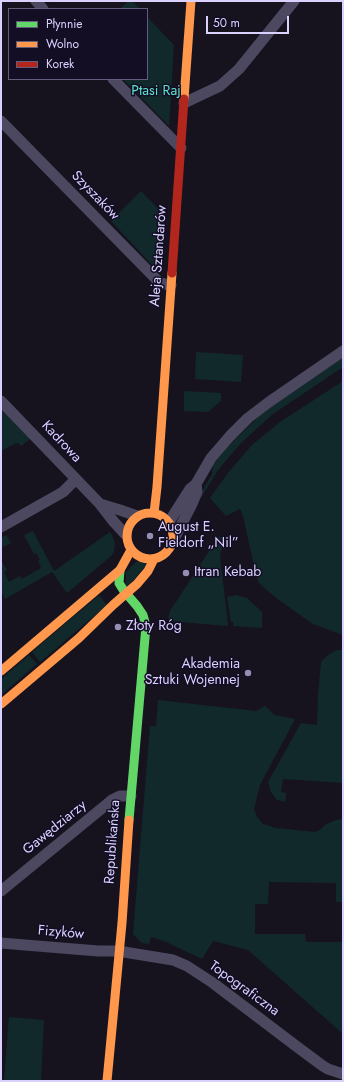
<!DOCTYPE html>
<meta charset="utf-8">
<style>
body{margin:0}
#map{position:relative;width:344px;height:1082px;overflow:hidden;background:#16131f;font-family:Jost,sans-serif}
canvas{display:block}
.frame{position:absolute;inset:0;border:2px solid #dbd1ff;pointer-events:none}
.legend{position:absolute;left:8px;top:8px;width:140px;height:72px;box-sizing:border-box;background:#140e24;border:1px solid #645c7c;margin:0;padding:5px 7px;list-style:none;font-size:12px;color:#dbd1ff}
.legend li{display:flex;align-items:center;gap:8px;height:20px}
.legend b{width:20px;border:1px solid #645c7c}
.scale{position:absolute;left:206px;top:16px;width:83px;height:18px;box-sizing:border-box;border:2px solid #dbd1ff;border-top:0;padding-left:5px;font-size:12px;line-height:14px;white-space:nowrap;color:#dbd1ff;-webkit-text-stroke:3px #140e24;paint-order:stroke}
</style>
<div id="map">
<canvas width="344" height="1082"></canvas>
<div class="frame"></div>
<ul class="legend">
<li><b style="height:5px;background:#63d668"></b>Płynnie</li>
<li><b style="height:5px;background:#ff974d"></b>Wolno</li>
<li><b style="height:5px;background:#b3261e"></b>Korek</li>
</ul>
<div class="scale">50 m</div>
</div>
<script>
const g = document.querySelector('canvas').getContext('2d');
g.lineJoin = 'round';
function paint(path, color) {
  g.fillStyle = color;
  g.fill(path, 'evenodd');
}
function poly(rows) {
  const path = new Path2D();
  for (const r of rows) {
    if (r.length === 3) {
      path.moveTo(r[0] + r[2], r[1]);
      path.arc(r[0], r[1], r[2], 0, 2 * Math.PI);
      continue;
    }
    path.moveTo(r[0], r[1]);
    for (let i = 2; i < r.length; i += 2) path.lineTo(r[i], r[i + 1]);
  }
  return path;
}
function stroke(path, color, width, dash) {
  g.strokeStyle = color;
  g.lineWidth = width;
  g.lineCap = dash ? 'butt' : 'round';
  g.setLineDash(dash || []);
  g.stroke(path);
}
function label(font, color, halo, rows, align = 'center') {
  g.font = font + ' Jost,sans-serif';
  g.lineWidth = 3;
  g.setLineDash([]);
  g.textBaseline = 'middle';
  g.strokeStyle = halo;
  g.fillStyle = color;
  for (const [text, x, y, turn = 0] of rows) {
    g.save();
    g.translate(x, y);
    g.rotate((+turn || 0) * Math.PI / 180);
    g.textAlign = isNaN(turn) ? turn : align;
    if (halo) g.strokeText(text, 0, 0);
    g.fillText(text, 0, 0);
    g.restore();
  }
}
const green = poly([
 [128,1,132,1,140,9,120,9],
 [147,17,174,45,169,126,123,79,147,79],
 [141,191,162,213,158,267,155,268,111,221],
 [196,352,243,355,241,382,195,379],
 [343,358,343,367,273,414,241,443,218,470,201,498,199,497,212,474,213,465,227,447,245,430,257,418,272,406],
 [343,381,343,635,313,624,276,598,260,584,257,579,243,516,240,509,226,516,210,498,228,473,252,445,280,422],
 [184,391,221,393,221,401,208,412,184,411],
 [1,407,30,439,21,446,18,443,14,444,1,451],
 [33,531,54,571,110,532,112,535,115,543,114,552,111,556,67,593,52,572,5,599,1,592,1,560,7,570,4,572,9,582,20,576,22,579,41,568,38,561,40,560,36,553,34,554,24,535],
 [6,535,11,543,1,548,1,538],
 [219,536,224,539,220,556,228,626,168,621,170,611],
 [137,561,147,564,126,589,126,572],
 [99,595,107,605,40,662,32,652],
 [236,595,247,598,262,612,262,628,233,626,233,622,231,622,227,597],
 [337,650,343,650,343,783,283,779,281,792,286,793,285,802,277,800,271,792,268,782,301,723,317,725,318,696,321,662,328,655],
 [29,655,37,664,1,695,1,679],
 [158,700,256,711,265,706,275,715,295,719,260,785,254,809,257,817,263,824,276,828,315,832,320,830,325,825,329,823,336,820,343,819,343,902,336,902,336,883,269,882,268,904,255,904,255,934,305,934,306,942,343,942,343,965,342,965,342,1033,248,950,213,941,202,959,164,941,151,937,149,944,142,943,133,934,150,726,156,726],
 [9,1017,44,1020,41,1081,4,1080]
]);
const street = poly([
 [36,1,43,9],
 [113,79,181,148],
 [184,103,220,86,239,69,294,1],
 [1,121,156,279,159,283,171,285],
 [1,401,100,504,114,522,126,535],
 [100,504,120,510,137,516],
 [169,522,190,489,196,484,211,458,230,436,248,418,269,402,343,351],
 [1,527,63,492,76,479],
 [173,541,192,504,197,492,196,484],
 [1,891,112,800,120,796,131,796],
 [1,943,98,951,118,951,173,960,187,966,213,983,300,1049,323,1066,328,1069,343,1074]
]);
const fast = poly([
 [120,570,119,583,124,591,137,606,143,615,146,626,129,820]
]);
const slow = poly([
 [184,99,191,1],
 [150,536,23],
 [154,513,157,487,172,273],
 [1,671,120,570,131,550],
 [1,704,79,638,113,605,137,584,148,571,154,559],
 [107,1081,122,923,129,820]
]);
const jam = poly([
 [172,273,184,99]
]);
const markers = [
 [150,536,4,"#968eb1"],
 [186,573,4,"#968eb1"],
 [118,627,4,"#968eb1"],
 [248,673,4,"#968eb1"]
];
const parkNames = [
 ["Ptasi Raj",156,92]
];
const streetNames = [
 ["Szyszaków",95,196,46],
 ["Aleja Sztandarów",159,256,-86],
 ["Kadrowa",61,442,47],
 ["Gawędziarzy",55,828,-39],
 ["Republikańska",113,842,-86],
 ["Fizyków",61,933,5],
 ["Topograficzna",244,989,36]
];
const poiNames = [
 ["August E.",158,528],
 ["Fieldorf „Nil”",158,544],
 ["Itran Kebab",194,573],
 ["Złoty Róg",126,627],
 ["Akademia",240,665,"right"],
 ["Sztuki Wojennej",240,681,"right"]
];
paint(green, '#12292c');
stroke(street, '#4c4860', 11);
stroke(fast, '#63d668', 9);
stroke(slow, '#ff974d', 9);
stroke(jam, '#b3261e', 9);
for (const [x, y, r, color] of markers) {
  const dot = new Path2D();
  dot.arc(x, y, r, 0, 2 * Math.PI);
  g.fillStyle = color;
  g.fill(dot);
  stroke(dot, '#140e24', 1.5);
}
label('14px', '#5be1ce', '#140e24', parkNames);
label('14px', '#dbd1ff', '#140e24', streetNames);
label('14px', '#dbd1ff', '#140e24', poiNames, 'left');
</script>
